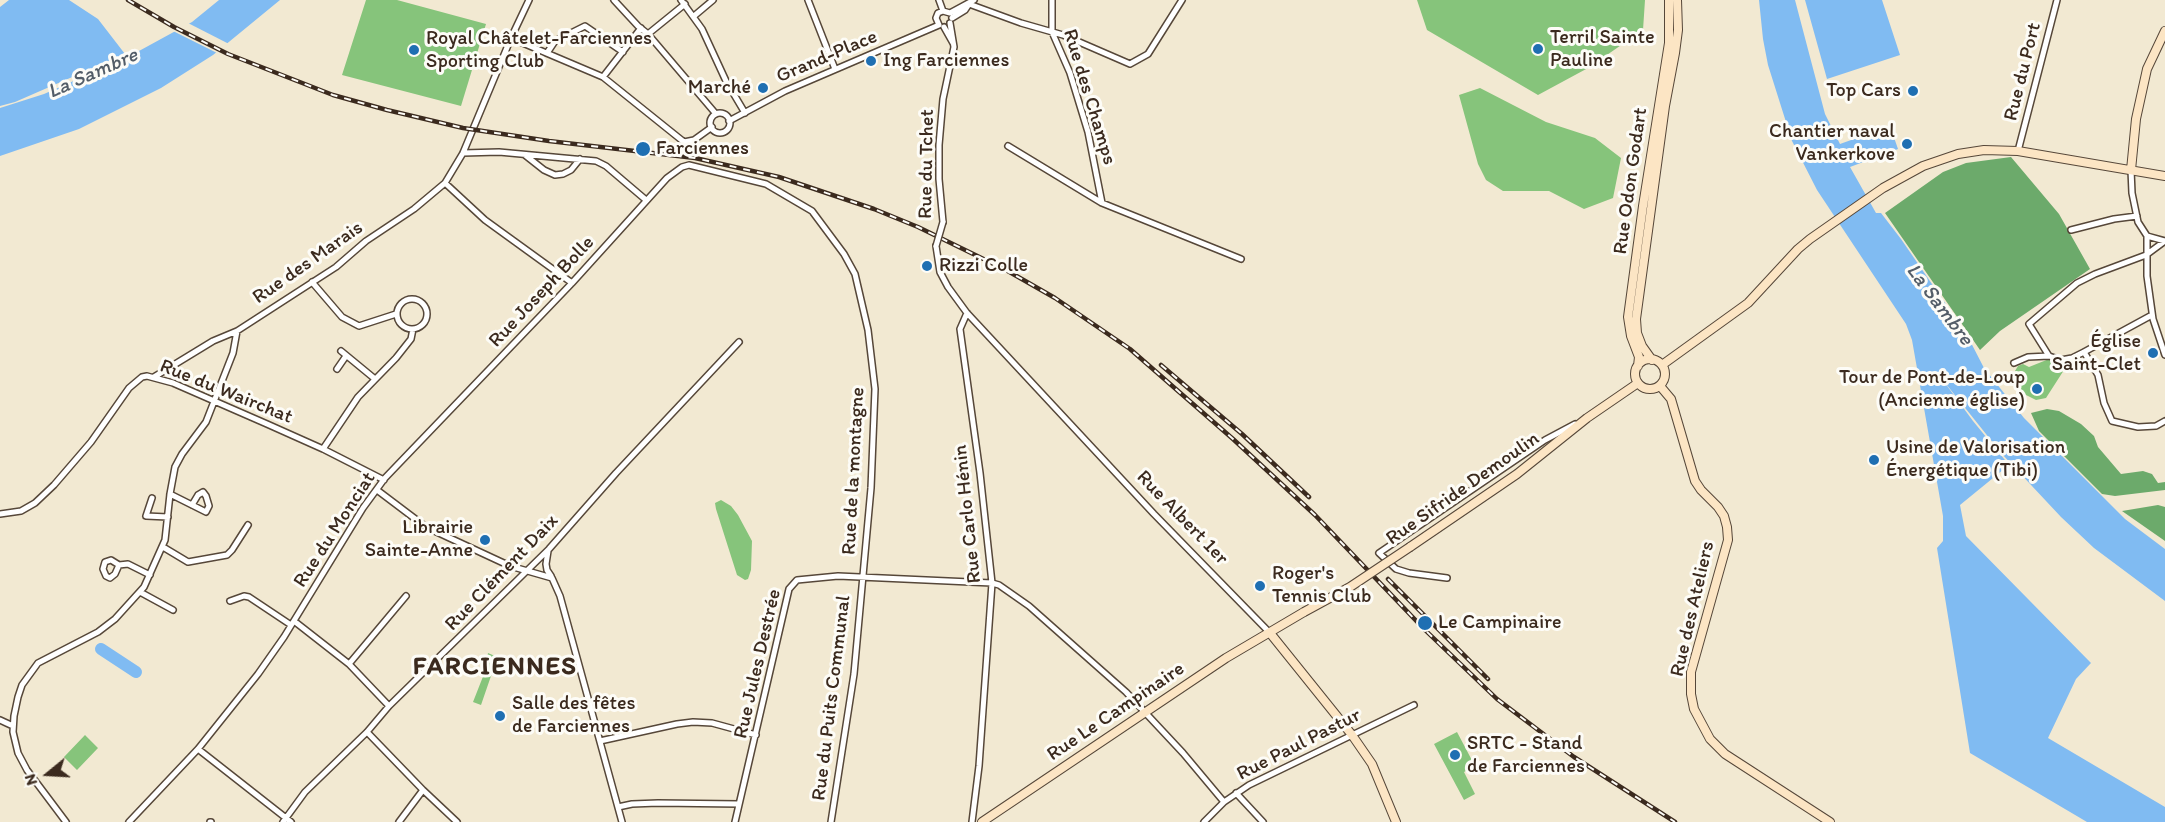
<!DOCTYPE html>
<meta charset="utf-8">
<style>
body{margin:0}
#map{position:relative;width:2165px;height:822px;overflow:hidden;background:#f2e9d2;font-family:Itim,sans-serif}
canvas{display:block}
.north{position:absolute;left:18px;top:744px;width:60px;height:60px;-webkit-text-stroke:4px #fdfcf7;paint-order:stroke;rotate:252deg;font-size:16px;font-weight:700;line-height:24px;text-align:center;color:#3b2a1e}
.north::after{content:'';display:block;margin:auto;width:21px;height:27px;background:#3b2a1e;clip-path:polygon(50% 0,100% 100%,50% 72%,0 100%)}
</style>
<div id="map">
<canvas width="2165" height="822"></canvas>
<div class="north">N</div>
</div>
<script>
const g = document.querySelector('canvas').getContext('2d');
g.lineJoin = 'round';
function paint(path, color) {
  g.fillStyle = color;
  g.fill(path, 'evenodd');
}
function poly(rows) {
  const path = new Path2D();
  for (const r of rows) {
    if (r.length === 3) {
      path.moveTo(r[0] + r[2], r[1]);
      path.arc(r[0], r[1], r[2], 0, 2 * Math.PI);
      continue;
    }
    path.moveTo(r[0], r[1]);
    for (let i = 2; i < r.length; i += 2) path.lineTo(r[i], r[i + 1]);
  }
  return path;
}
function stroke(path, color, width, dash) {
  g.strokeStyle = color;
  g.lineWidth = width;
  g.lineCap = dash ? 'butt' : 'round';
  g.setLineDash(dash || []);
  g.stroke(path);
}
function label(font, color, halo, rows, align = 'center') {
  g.font = font + ' Itim,sans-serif';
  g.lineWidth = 6;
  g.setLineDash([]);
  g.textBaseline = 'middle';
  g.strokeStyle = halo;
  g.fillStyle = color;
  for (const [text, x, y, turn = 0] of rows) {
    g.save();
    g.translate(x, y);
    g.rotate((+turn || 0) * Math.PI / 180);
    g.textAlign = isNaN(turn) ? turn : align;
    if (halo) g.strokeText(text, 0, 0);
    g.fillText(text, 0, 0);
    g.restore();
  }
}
const green = poly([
 [366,0,397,0,486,24,461,106,342,75],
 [1417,0,1645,0,1643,30,1588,68,1538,95,1427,30],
 [1480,88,1546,122,1595,138,1621,158,1613,198,1584,209,1549,191,1503,191,1486,180,1478,164,1459,95],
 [2049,359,2064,370,2046,398,2036,400,2024,394,2017,385,2015,371,2018,366,2023,364,2029,367],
 [721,500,731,506,738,515,752,541,751,570,748,579,745,580,737,575,716,509,715,503],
 [488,653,502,659,491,676,481,705,473,702,484,674],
 [1457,732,1475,766,1464,772,1475,794,1464,800,1434,744],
 [85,735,98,748,77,770,64,757]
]);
const forest = poly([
 [2011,157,2059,214,2090,269,2000,331,1980,350,1885,213,1943,172,1966,163],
 [2047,409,2059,411,2081,424,2094,436,2098,447,2121,474,2143,471,2152,474,2158,483,2165,482,2165,490,2115,496,2102,494,2039,431,2031,413],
 [2158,505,2165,507,2165,541,2122,511]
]);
const water = poly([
 [9,0,69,0,98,19,125,54,15,102,0,106,0,7],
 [219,0,280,0,213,55,161,88,79,129,0,156,0,108,44,94,128,57,192,22],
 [1759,0,1795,0,1825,114,1840,144,1890,126,1898,149,1850,167,1876,213,1881,213,1901,239,1967,335,1984,368,2024,418,2125,519,2165,549,2165,601,2094,548,2061,517,2002,454,1942,379,1973,421,2009,465,1960,505,1966,536,2091,663,2076,679,2048,738,2165,807,2165,822,2087,822,1970,753,1937,548,1943,541,1943,516,1912,340,1906,324,1817,190,1792,141,1768,65,1763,39],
 [1805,0,1882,0,1900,55,1827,79]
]);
const pier = poly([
 [186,22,231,45,219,54,171,30]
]);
const river = poly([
 [101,649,136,672]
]);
const street = poly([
 [614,0,638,26,648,34,716,114],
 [681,0,702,29,726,81,745,113],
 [808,0,835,69],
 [939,0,943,11],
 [1052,0,1052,32,1070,73,1088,132,1102,203],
 [969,4,1021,23,1063,35,1130,64,1148,54,1182,0],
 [950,13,974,0],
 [694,16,713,0],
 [952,18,965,10,969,4],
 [939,25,936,18,938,13,943,11,950,13],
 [944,27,953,43],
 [648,34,685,4],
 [511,38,603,77,684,142,694,140,712,127],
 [547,53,555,41,585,26,623,52],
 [603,77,641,28],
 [720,123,10],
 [729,121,785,91,939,25],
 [1008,146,1102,203,1241,259],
 [2018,151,2057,0],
 [463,153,499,152,596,161,606,166,646,200],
 [525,155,544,170,555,175,563,174,571,170,580,159],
 [2131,170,2132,193,2138,222,2147,236,2147,276,2153,319,2165,355],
 [445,183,485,220,572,283],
 [943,222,939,179,939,145,943,99,954,47,950,23],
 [2071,230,2114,219,2137,216],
 [2147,236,2165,241],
 [936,246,940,272,948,287,967,313,1154,514,1270,633],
 [312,282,342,317,359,326,396,314],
 [412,314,15],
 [967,313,960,329,980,473,992,583,979,766,972,822],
 [2152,315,2084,352,2072,358,2061,360,2049,356,2029,324,2077,283,2095,274,2146,255,2165,241],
 [341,351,375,379],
 [2084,352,2098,375,2104,403,2112,421,2138,427,2156,426,2165,421],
 [2014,363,2028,357,2049,356],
 [337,369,346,356],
 [154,377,213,341,237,331,336,267,366,241,414,209,445,183,463,153,511,38,529,0],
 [323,449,358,397,396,358,411,339,413,329],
 [377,490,426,527,510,566,552,578,560,596,622,822],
 [170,494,206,512,209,506,206,496,203,492,198,495,192,505],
 [152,498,146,516,168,517],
 [0,514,21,511,35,503,54,485,91,442,129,388,142,377,147,376,173,383,267,424,323,449,384,480],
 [163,547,188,562,227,555,232,550,248,525],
 [548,551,546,564,547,570,551,576],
 [119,565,115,574,110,578,106,576,103,569,105,562,111,560,119,565,128,564,150,575],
 [1447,578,1409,573,1396,569,1379,553,1545,440,1575,424],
 [140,592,173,610],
 [230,601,244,596,249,597,291,625],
 [294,621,349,664,389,706],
 [349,664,406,596],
 [0,720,13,726],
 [367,732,423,790,457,822],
 [600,741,677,724,693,722,712,723,756,735],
 [198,749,291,822],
 [1236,793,1263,822],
 [618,807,632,804,658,803,739,804],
 [66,822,27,770,18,753,13,732,14,716,18,697,22,685,38,663,98,632,115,619,144,587,165,540,170,494,175,467,182,454,206,422,233,353,237,331],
 [129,822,198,749,258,674,284,637,363,508,385,478,572,283,667,178,682,167,689,165,766,184,812,211,844,254,855,274,868,330,875,389,871,488,854,674,831,822],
 [210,822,211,822],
 [283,822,305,792,367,732,389,706,549,549,616,473,739,342],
 [399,822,423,790],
 [735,822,789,589,797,580,838,576,992,583,999,585,1029,606,1126,692,1183,753,1224,802],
 [1204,822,1224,802,1249,785,1414,705]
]);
const secondary = poly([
 [2131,170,2136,119,2147,69,2165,31],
 [1650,374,15],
 [1652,360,1642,346,1637,333,1636,319,1665,106,1675,53,1678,30,1677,0],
 [1662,365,1748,303,1798,249,1810,239,1883,188,1923,166,1958,154,1984,150,2018,151,2165,176],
 [1638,366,1639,357,1631,336,1628,317,1643,206,1669,43,1669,0],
 [1660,386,1671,399,1695,481,1701,490,1718,507,1724,516,1727,527,1728,540,1691,672,1691,694,1694,709,1710,739,1725,754,1830,822],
 [1410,547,1517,474,1587,418,1638,383],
 [1270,633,1352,735,1372,764,1396,822],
 [982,822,1226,658,1304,612]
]);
const rail = poly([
 [128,0,174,27,228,54,333,95,387,110,463,128,549,141,695,158,779,177,874,209,918,227,1006,270,1055,298,1130,349,1233,439,1315,515,1424,629,1497,699,1574,757,1675,822],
 [1161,365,1242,434,1309,497],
 [1388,579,1488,679]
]);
const streetBridge = poly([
 [936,246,943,222]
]);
const secondaryBridge = poly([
 [1304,612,1350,587,1410,547]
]);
const markers = [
 [1538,49,6,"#1f6fb2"],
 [414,50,6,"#1f6fb2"],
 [871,61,6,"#1f6fb2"],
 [763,88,6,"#1f6fb2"],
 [1913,91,6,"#1f6fb2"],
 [1907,144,6,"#1f6fb2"],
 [643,149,8,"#1f6fb2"],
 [927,266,6,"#1f6fb2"],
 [2153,353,6,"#1f6fb2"],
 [2037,389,6,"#1f6fb2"],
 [1874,460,6,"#1f6fb2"],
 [485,540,6,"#1f6fb2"],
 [1260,586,6,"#1f6fb2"],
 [1425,623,8,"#1f6fb2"],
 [500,716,6,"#1f6fb2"],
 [1455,755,6,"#1f6fb2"]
];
const poiNames = [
 ["Terril Sainte",1550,38],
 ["Pauline",1550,61],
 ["Royal Châtelet-Farciennes",426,39],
 ["Sporting Club",426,62],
 ["Ing Farciennes",883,61],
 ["Marché",751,88,"right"],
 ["Top Cars",1901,91,"right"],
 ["Chantier naval",1895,132,"right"],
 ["Vankerkove",1895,155,"right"],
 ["Farciennes",656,149],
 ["Rizzi Colle",939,266],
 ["Église",2141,342,"right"],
 ["Saint-Clet",2141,365,"right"],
 ["Tour de Pont-de-Loup",2025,378,"right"],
 ["(Ancienne église)",2025,401,"right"],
 ["Usine de Valorisation",1886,448],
 ["Énergétique (Tibi)",1886,471],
 ["Librairie",473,528,"right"],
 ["Sainte-Anne",473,551,"right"],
 ["Roger's",1272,574],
 ["Tennis Club",1272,597],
 ["Le Campinaire",1438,623],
 ["Salle des fêtes",512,704],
 ["de Farciennes",512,727],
 ["SRTC - Stand",1467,744],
 ["de Farciennes",1467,767]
];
const streetNames = [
 ["Grand-Place",827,57,-23],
 ["Rue du Port",2023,72,-76],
 ["Rue des Champs",1089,97,73],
 ["Rue du Tchet",927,164,-89],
 ["Rue Odon Godart",1631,181,-82],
 ["Rue des Marais",308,263,-35],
 ["Rue Joseph Bolle",542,292,-47],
 ["Rue du Wairchat",226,392,22],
 ["Rue de la montagne",854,471,-87],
 ["Rue Sifride Demoulin",1463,489,-35],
 ["Rue Carlo Hénin",968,514,-96],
 ["Rue Albert 1er",1182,518,46],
 ["Rue du Monciat",335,530,-57],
 ["Rue Clément Daix",502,573,-46],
 ["Rue des Ateliers",1693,609,-77],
 ["Rue Jules Destrée",758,664,-77],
 ["Rue du Puits Communal",832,698,-83],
 ["Rue Le Campinaire",1116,712,-34],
 ["Rue Paul Pastur",1299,745,-27]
];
const waterNames = [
 ["La Sambre",93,74,-24],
 ["La Sambre",1939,305,53]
];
const districtNames = [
 ["FARCIENNES",495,667]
];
paint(green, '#86c47b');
paint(forest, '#6caa6b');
paint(water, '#80bbf2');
paint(pier, '#f2e9d2');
stroke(river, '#80bbf2', 12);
stroke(street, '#564739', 8);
stroke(secondary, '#564739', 10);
stroke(street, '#fff', 5);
stroke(secondary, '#fce5c4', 8);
stroke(rail, '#3b2a1e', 4.5);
stroke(rail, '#fdfcf7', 2, [7]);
stroke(streetBridge, '#564739', 8, []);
stroke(secondaryBridge, '#564739', 10, []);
stroke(streetBridge, '#fff', 5);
stroke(secondaryBridge, '#fce5c4', 8);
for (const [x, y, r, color] of markers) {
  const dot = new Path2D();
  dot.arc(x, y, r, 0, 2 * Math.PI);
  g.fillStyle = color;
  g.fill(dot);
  stroke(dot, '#fdfcf7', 2);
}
label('20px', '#3b2a1e', '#fdfcf7', poiNames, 'left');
label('20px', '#3b2a1e', '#fdfcf7', streetNames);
label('italic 21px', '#535d68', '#fdfcf7', waterNames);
g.letterSpacing = '1.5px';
label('bold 26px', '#3b2a1e', '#fdfcf7', districtNames);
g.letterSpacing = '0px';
</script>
